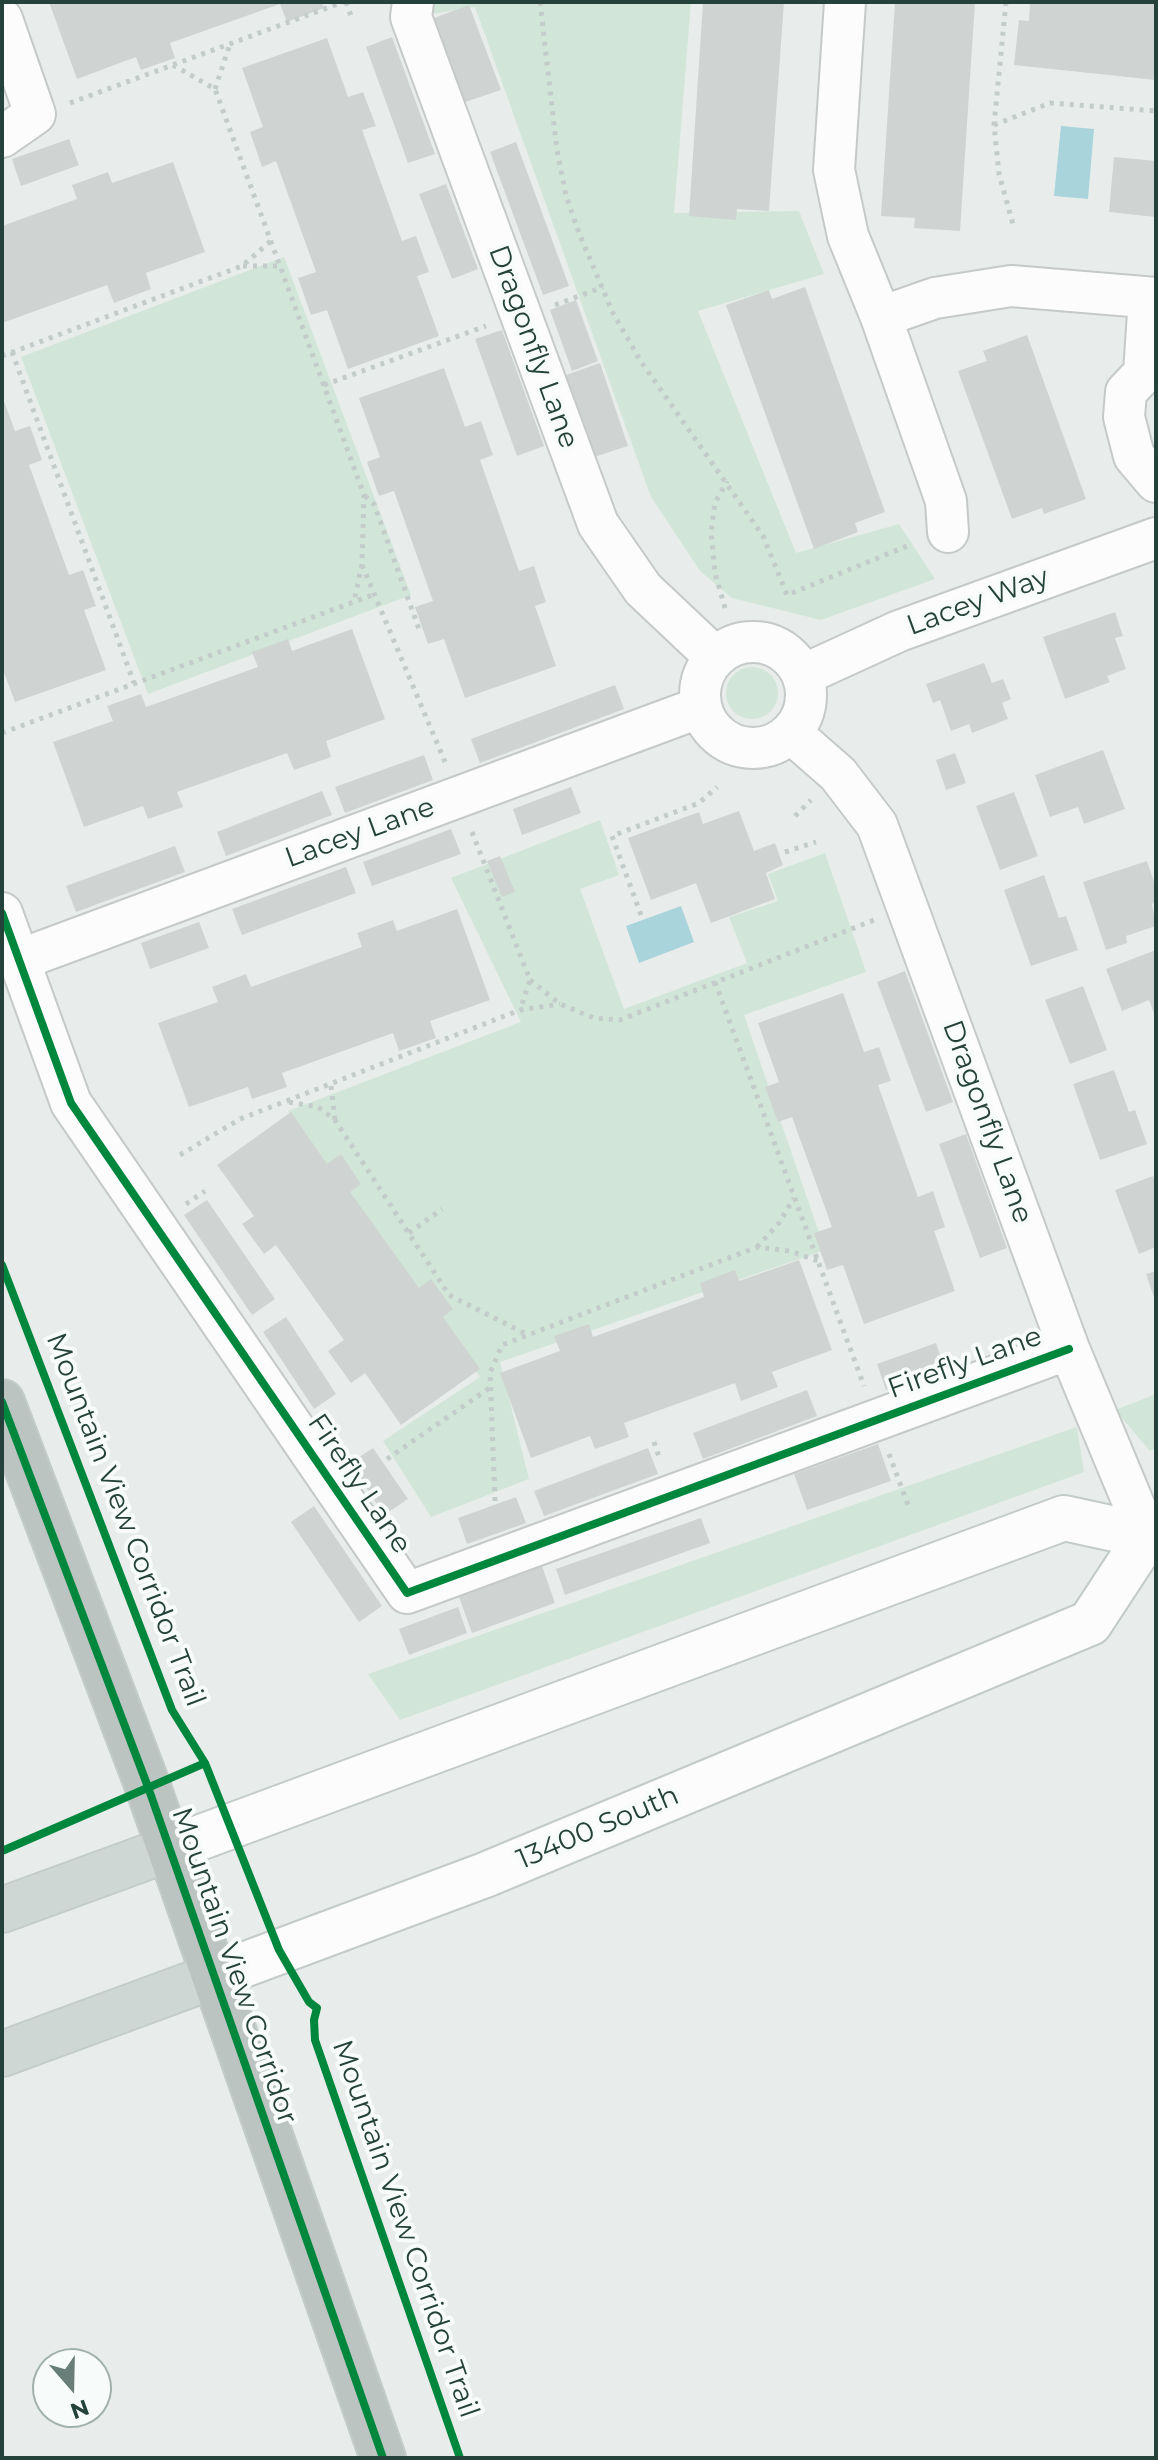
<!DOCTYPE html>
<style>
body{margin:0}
#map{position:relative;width:1158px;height:2460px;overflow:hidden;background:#e8edeb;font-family:Montserrat,sans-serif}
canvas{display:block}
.frame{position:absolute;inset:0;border:4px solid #24423a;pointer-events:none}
.north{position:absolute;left:32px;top:2348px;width:80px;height:80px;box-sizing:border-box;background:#f7fbf9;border:2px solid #a3b1ad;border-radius:50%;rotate:160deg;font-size:22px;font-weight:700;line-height:32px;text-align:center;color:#24423a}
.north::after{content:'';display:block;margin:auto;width:28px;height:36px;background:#697e78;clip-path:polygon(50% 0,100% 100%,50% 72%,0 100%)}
</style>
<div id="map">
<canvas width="1158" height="2460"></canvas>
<div class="frame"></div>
<div class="north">N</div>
</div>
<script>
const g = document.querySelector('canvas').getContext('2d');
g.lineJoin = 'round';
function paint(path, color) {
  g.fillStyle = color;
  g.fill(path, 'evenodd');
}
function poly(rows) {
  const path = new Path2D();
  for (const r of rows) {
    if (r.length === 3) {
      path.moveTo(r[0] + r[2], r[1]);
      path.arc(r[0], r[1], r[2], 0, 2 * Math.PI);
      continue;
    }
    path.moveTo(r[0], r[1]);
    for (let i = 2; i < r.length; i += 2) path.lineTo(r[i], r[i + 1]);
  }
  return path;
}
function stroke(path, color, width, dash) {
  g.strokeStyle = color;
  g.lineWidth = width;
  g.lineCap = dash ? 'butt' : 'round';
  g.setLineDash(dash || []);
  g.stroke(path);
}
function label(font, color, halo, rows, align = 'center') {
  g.font = font + ' Montserrat,sans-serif';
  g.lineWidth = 8;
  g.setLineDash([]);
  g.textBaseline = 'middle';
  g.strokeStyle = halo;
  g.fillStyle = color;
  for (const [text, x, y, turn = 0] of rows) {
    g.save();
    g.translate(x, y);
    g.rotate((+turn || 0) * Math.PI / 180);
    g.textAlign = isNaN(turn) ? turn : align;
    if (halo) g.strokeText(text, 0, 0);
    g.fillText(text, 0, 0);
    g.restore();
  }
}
const green = poly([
 [434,2,691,2,674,213,799,211,824,274,698,311,796,553,899,524,935,579,821,620,732,598,700,571,651,497,475,7,432,14],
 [284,257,411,595,148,694,21,357],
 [752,693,26],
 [600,820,619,875,580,889,624,1009,747,963,729,917,778,901,768,874,825,853,866,972,744,1015,825,1250,500,1362,529,1479,431,1517,383,1441,480,1377,288,1111,521,1022,451,878],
 [1156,1394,1156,1448,1150,1451,1115,1410],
 [1077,1427,1084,1472,400,1720,368,1674]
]);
const water = poly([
 [1061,126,1094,129,1088,199,1054,196],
 [681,906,694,942,639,963,626,926]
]);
const building = poly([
 [49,2,322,2,324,8,287,22,280,4,170,43,175,58,141,70,136,57,77,79],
 [703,2,784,2,769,211,737,209,736,220,689,216],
 [895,2,975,2,960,231,914,228,915,218,881,216],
 [1030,2,1156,2,1156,80,1014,65,1019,20,1029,21],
 [469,5,501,90,465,102,434,18],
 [392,37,435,154,408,163,366,47],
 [327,38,348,97,363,92,376,126,362,130,402,241,416,236,429,272,417,276,439,336,348,369,327,310,311,315,298,278,316,272,276,161,262,167,250,132,263,127,242,68],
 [69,139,79,165,21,186,12,159],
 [516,142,569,286,543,295,490,152],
 [1114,157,1156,161,1156,217,1109,212],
 [173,162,205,252,146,273,151,289,114,303,107,285,2,323,2,226,77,199,72,185,108,172,112,183],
 [446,184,478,269,452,279,419,194],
 [805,287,885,512,855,523,858,532,814,549,726,305,769,290,772,299],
 [576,300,598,361,572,371,550,310],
 [502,330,544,446,517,456,475,339],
 [1027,335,1086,499,1044,514,1042,508,1012,519,958,371,987,361,983,351],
 [600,363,628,446,594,457,566,375],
 [444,368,465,427,481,421,493,455,480,460,519,571,534,566,546,602,535,606,556,666,465,698,444,639,428,644,415,607,433,601,394,491,379,496,367,462,380,457,359,398],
 [2,396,15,431,30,426,42,460,29,465,69,575,83,570,96,606,84,610,106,670,15,702,2,667],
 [1115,612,1123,636,1115,638,1126,669,1107,676,1110,682,1065,699,1043,637],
 [352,629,385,719,326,741,331,757,294,770,287,753,177,792,183,807,148,819,143,806,84,827,53,742,113,721,107,706,141,694,146,707,258,667,252,652,288,639,292,651],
 [984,663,992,683,1003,679,1011,699,1002,703,1008,719,972,733,969,724,951,731,940,700,933,703,926,684],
 [615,685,624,709,480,763,471,739],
 [1103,750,1125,809,1084,824,1078,807,1050,817,1035,775],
 [955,753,966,783,946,790,936,760],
 [424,755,433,780,345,813,335,787],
 [571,787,581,813,522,835,513,809],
 [322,791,332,815,226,856,217,832],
 [1014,792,1038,856,1000,870,976,806],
 [739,811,754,851,775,843,783,865,766,873,775,899,711,923,696,883,651,900,628,838,699,812,703,824],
 [451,829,461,854,372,886,363,862],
 [175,846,185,872,76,912,66,886],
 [500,856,515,892,502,897,487,861],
 [1147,861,1156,888,1156,902,1152,904,1156,926,1126,936,1127,943,1106,950,1083,882],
 [346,867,356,893,242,935,232,909],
 [1044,875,1059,918,1066,916,1078,950,1031,966,1004,890],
 [457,909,490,1000,430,1021,436,1038,399,1051,393,1033,282,1073,287,1087,252,1099,248,1087,189,1107,158,1023,218,1002,212,987,246,974,251,987,362,947,357,933,393,920,397,931],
 [199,922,209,948,150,969,141,943],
 [1156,950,1156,1019,1149,1000,1122,1011,1106,969],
 [905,971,953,1102,926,1112,877,982],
 [1083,986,1107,1050,1070,1064,1045,1000],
 [843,993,864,1052,879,1047,891,1081,878,1085,918,1197,933,1191,945,1227,934,1231,955,1291,864,1324,843,1265,827,1270,814,1233,832,1227,792,1117,778,1122,765,1087,779,1082,758,1023],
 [1114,1070,1129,1112,1135,1110,1147,1144,1100,1160,1073,1084],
 [291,1112,327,1164,341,1154,361,1184,350,1192,419,1288,431,1279,453,1309,443,1317,480,1369,401,1425,365,1373,351,1383,328,1351,344,1340,276,1245,264,1254,242,1224,254,1216,217,1165],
 [966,1134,1007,1248,980,1258,939,1144],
 [1153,1176,1156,1185,1156,1247,1139,1254,1115,1190],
 [207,1200,275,1299,252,1315,184,1215],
 [799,1260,832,1350,772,1372,778,1387,741,1401,735,1383,624,1423,629,1437,595,1449,590,1436,531,1458,500,1373,560,1351,554,1336,589,1324,593,1337,704,1297,700,1283,735,1270,739,1281],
 [1156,1271,1156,1303,1146,1274],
 [286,1317,336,1394,314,1409,263,1332],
 [936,1343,945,1369,886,1390,877,1364],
 [807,1390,817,1416,703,1459,693,1433],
 [878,1444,891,1481,807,1510,794,1474],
 [373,1448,408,1499,384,1515,350,1463],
 [648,1448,658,1474,544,1516,534,1491],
 [516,1497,526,1523,467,1544,458,1518],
 [314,1506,382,1606,359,1622,291,1522],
 [701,1518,710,1543,565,1595,556,1569],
 [542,1566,555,1603,472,1633,459,1597],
 [458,1607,467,1633,409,1655,399,1629]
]);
const path = poly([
 [346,2,351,16],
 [540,2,557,150,566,196,579,233,613,313,640,360,763,536,787,595,912,544],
 [1006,2,994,125,999,174,1014,228],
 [173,65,215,89,364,495,362,564,354,601],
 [215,89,230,44],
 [70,103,343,2],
 [994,125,1050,103,1156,111],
 [243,266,280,266],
 [555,305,603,287],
 [12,352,134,683],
 [2,356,242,266,271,241],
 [324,385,486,326],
 [365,496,374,504,419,629],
 [362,565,445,762],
 [725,608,715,573,711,532,715,503,727,481],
 [2,733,375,594],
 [795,816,811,800],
 [472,832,530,980,520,1010],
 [785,852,816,842],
 [641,915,612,836,699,803,717,787],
 [530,980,560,1004,594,1018,620,1020,874,920],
 [715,982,864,1386],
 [331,1086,335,1120],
 [289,1102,318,1107,335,1120,449,1295,526,1334],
 [180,1155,240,1119,520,1010,560,1004],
 [186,1204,205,1191],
 [409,1233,442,1209],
 [757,1247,779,1223,794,1198],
 [654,1442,660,1460],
 [889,1454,910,1510],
 [387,1459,491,1387],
 [495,1501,490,1373,502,1345,757,1247,790,1251,818,1261]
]);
const street = poly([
 [413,2,411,17,598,524,643,589,715,657],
 [845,2,834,170,848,236,881,317,946,501,948,532],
 [2,19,35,114,2,137],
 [1149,298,1144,373,1126,392,1124,417,1134,456,1156,482],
 [881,317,935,298,1011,286,1156,298],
 [753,695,53],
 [803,675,899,631,1156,538],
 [791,733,838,774,877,825,1069,1349,1147,1536],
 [2,913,71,1103,407,1593,1069,1349],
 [19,960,701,707]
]);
const secondary = poly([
 [169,1849,1064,1518,1147,1536,1156,1532],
 [214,1976,485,1875,1090,1623,1147,1536]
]);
const primary = poly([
 [2,1910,169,1849],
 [2,2054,214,1976]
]);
const highway = poly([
 [2,1402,148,1787,383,2458]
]);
const cycleway = poly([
 [2,913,71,1103,407,1593,1069,1349],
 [2,1265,172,1710,205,1763,279,1950,309,2002,317,2008,314,2020,315,2040,460,2458],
 [2,1402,148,1787,383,2458],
 [2,1851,205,1763]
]);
const streetNames = [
 ["Dragonfly Lane",533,347,70],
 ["Lacey Way",978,602,-20],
 ["Lacey Lane",360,833,-20],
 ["Dragonfly Lane",987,1122,70],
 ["Firefly Lane",965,1363,-20],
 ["Firefly Lane",359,1484,56],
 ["Mountain View Corridor Trail",125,1520,69],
 ["13400 South",598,1828,-23],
 ["Mountain View Corridor",234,1966,71],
 ["Mountain View Corridor Trail",405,2229,71]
];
paint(green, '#d1e6d8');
paint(water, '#a9d4db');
paint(building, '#cfd4d2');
stroke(street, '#c5cac8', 44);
stroke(secondary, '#c3cbc8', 48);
stroke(primary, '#c3ccc9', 48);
stroke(highway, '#c3ccc9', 48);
stroke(path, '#c3ccca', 5, [4, 6]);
stroke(street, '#fcfcfc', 40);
stroke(secondary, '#fcfcfc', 44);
stroke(primary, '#cfd7d5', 44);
stroke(highway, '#bcc4c2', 44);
stroke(cycleway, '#00873e', 8);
label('28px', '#24423a', '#f7fbf9', streetNames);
</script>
